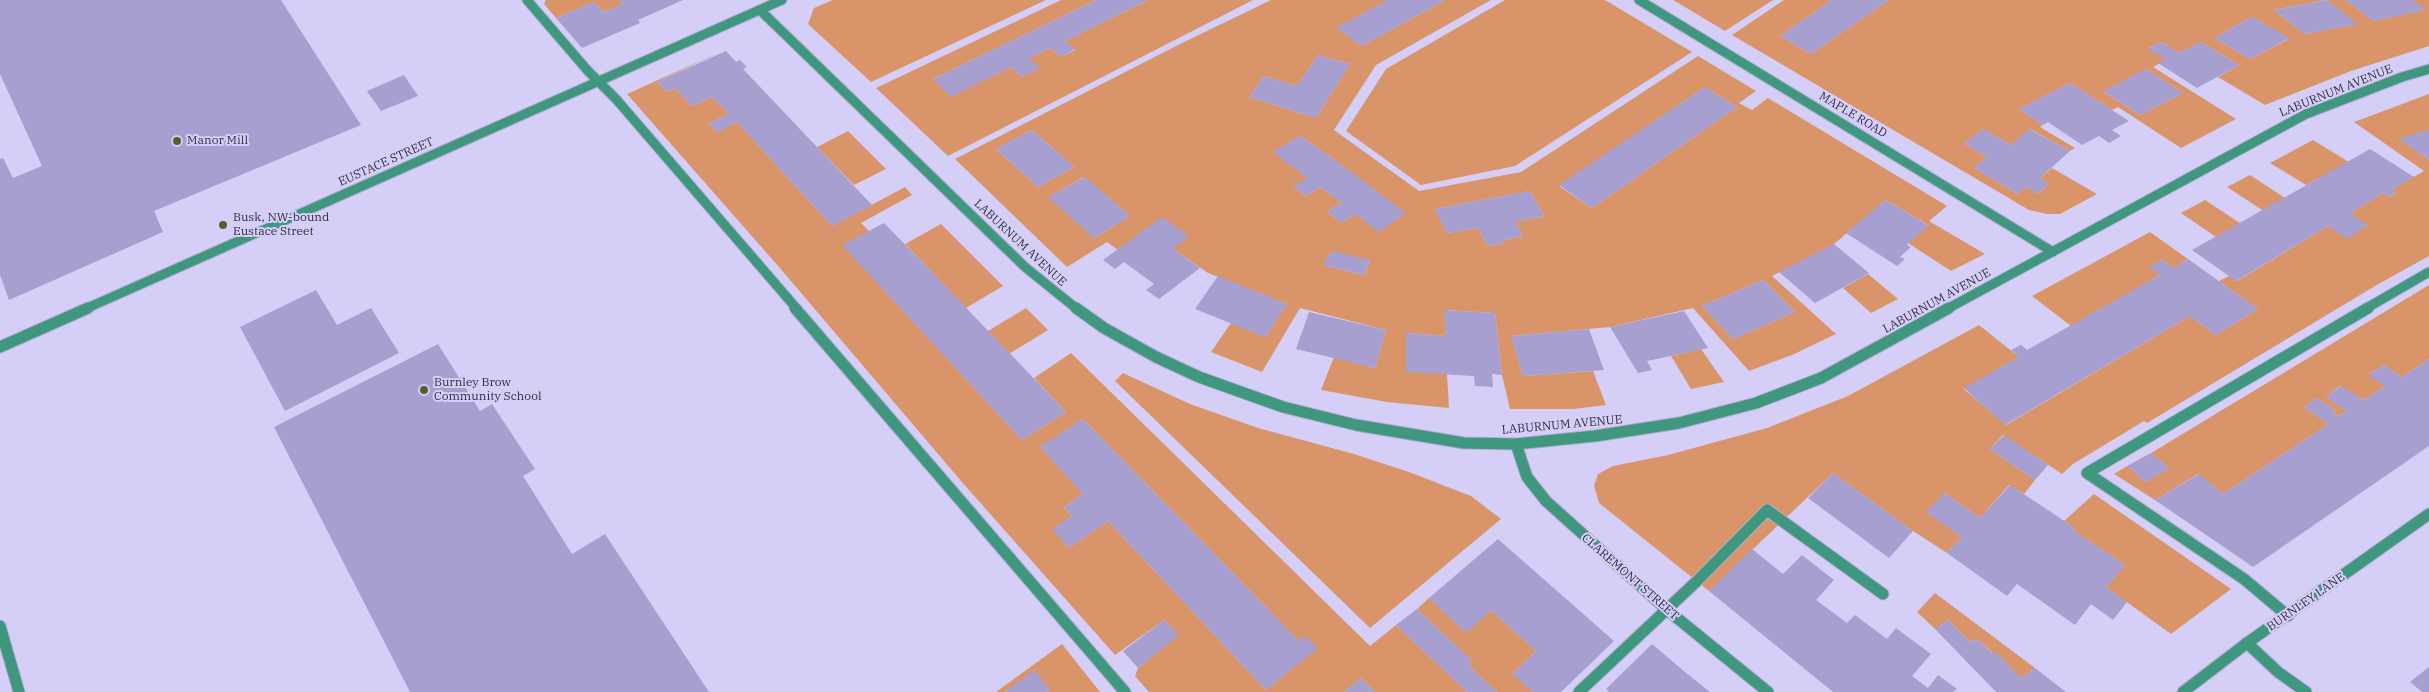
<!DOCTYPE html>
<style>
body{margin:0}
canvas{display:block;background:#d5cff8}
</style>
<canvas width="2429" height="692"></canvas>
<script>
const g = document.querySelector('canvas').getContext('2d');
g.lineJoin = 'round';
function paint(path, color) {
  g.fillStyle = color;
  g.fill(path, 'evenodd');
}
function poly(rows) {
  const path = new Path2D();
  for (const r of rows) {
    path.moveTo(r[0], r[1]);
    for (let i = 2; i < r.length; i += 2) path.lineTo(r[i], r[i + 1]);
  }
  return path;
}
function stroke(path, color, width, dash) {
  g.strokeStyle = color;
  g.lineWidth = width;
  g.lineCap = dash ? 'butt' : 'round';
  g.setLineDash(dash || []);
  g.stroke(path);
}
function label(font, color, halo, rows, align = 'center') {
  g.font = font + ' "IBM Plex Serif",serif';
  g.lineWidth = 4;
  g.setLineDash([]);
  g.textBaseline = 'middle';
  g.strokeStyle = halo;
  g.fillStyle = color;
  for (const [text, x, y, turn = 0] of rows) {
    g.save();
    g.translate(x, y);
    g.rotate((+turn || 0) * Math.PI / 180);
    g.textAlign = isNaN(turn) ? turn : align;
    if (halo) g.strokeText(text, 0, 0);
    g.fillText(text, 0, 0);
    g.restore();
  }
}
const green = poly([
 [546,0,619,0,623,4,604,12,594,2,556,18,544,4],
 [833,0,1046,0,871,82,808,24,814,8],
 [1061,0,1096,0,933,79,951,96,1011,67,1022,77,1029,58,1051,48,1061,57,1075,50,1065,41,1148,0,1253,0,948,156,876,88],
 [1271,0,1388,0,1337,28,1362,46,1445,0,1491,0,1376,65,1334,130,1419,191,1521,172,1698,56,1756,91,1739,103,1741,104,1752,110,1768,98,1947,206,1929,221,1985,254,1951,271,1908,243,1928,225,1886,200,1834,244,1772,276,1836,334,1792,355,1749,371,1693,308,1610,327,1511,336,1523,376,1593,371,1606,405,1573,409,1510,409,1502,375,1495,313,1445,310,1446,336,1406,333,1406,371,1447,374,1449,408,1387,402,1321,390,1334,357,1375,368,1386,330,1300,308,1262,372,1211,352,1231,323,1265,337,1287,304,1208,273,1173,249,1118,250,1107,242,1067,267,955,159,1182,43],
 [1318,55,1350,64,1316,118,1249,97,1264,76,1297,86],
 [1705,87,1737,107,1592,208,1559,186],
 [1032,130,1074,167,1038,187,996,149],
 [1300,136,1335,160,1355,214,1341,223,1327,211,1342,203,1320,187,1306,196,1294,187,1308,178,1274,152],
 [1084,177,1130,216,1094,238,1054,194],
 [1530,191,1544,216,1515,222,1523,236,1504,240,1505,243,1488,246,1478,228,1447,233,1435,209],
 [1370,261,1364,275,1323,265],
 [1763,280,1795,312,1733,339,1702,306],
 [1505,0,1605,0,1692,52,1515,166,1421,185,1346,131,1386,69],
 [1673,0,1773,0,1725,31],
 [1784,0,1832,0,1780,36,1811,54,1889,0,2326,0,2274,10,2304,34,2357,24,2327,0,2346,0,2373,21,2425,10,2412,0,2429,0,2429,46,2351,71,2265,105,2218,77,2239,65,2201,42,2179,53,2161,42,2149,48,2166,60,2153,67,2236,119,2181,148,2118,107,2112,110,2070,83,2019,109,2043,125,2040,127,2075,148,2070,151,2030,129,2011,145,1983,129,1964,144,1987,157,1974,168,2018,194,2026,187,2038,194,2049,184,2040,178,2052,168,2097,194,2060,214,2047,214,2029,210,1732,35],
 [2252,17,2289,39,2250,59,2214,38],
 [2146,69,2183,93,2140,115,2104,92],
 [720,52,657,82,667,92,675,88,692,106,712,97,729,114,709,123,717,132,737,122,832,226,905,187,912,195,861,223,869,231,882,288,1022,440,1066,412,1034,378,1071,353,1370,646,1396,625,1467,692,1375,692,1361,678,1344,692,1149,692,1135,676,1138,668,1178,635,1164,620,1115,655,961,481,779,267,627,94],
 [1083,419,1299,641,1317,648,1266,690,1108,521,1069,548,1053,529,1072,516,1064,507,1083,494,1041,447],
 [2429,94,2429,130,2400,139,2429,160,2429,256,2375,286,2147,423,2144,421,2116,438,2073,464,2062,474,2003,435,1990,449,2035,480,2024,494,2009,485,1980,518,1945,493,1927,512,1962,537,1947,553,1913,531,1833,473,1709,591,1599,503,1594,486,1598,474,1613,466,1668,455,1767,428,1848,396,1979,325,2019,357,1964,389,2006,425,2190,316,2216,335,2258,309,2219,281,2229,276,2237,281,2328,226,2347,238,2350,213,2384,193,2389,197,2396,193,2392,189,2424,171,2354,122],
 [848,131,886,169,854,185,817,147],
 [2313,140,2349,162,2306,185,2270,163],
 [2250,175,2285,198,2262,210,2227,187],
 [2205,200,2240,223,2216,237,2181,213],
 [941,224,1003,286,966,308,905,244],
 [2150,232,2188,259,2173,268,2162,260,2150,267,2160,275,2071,326,2032,296],
 [1868,274,1898,299,1871,313,1843,288],
 [2429,285,2429,359,2402,377,2384,365,2369,374,2385,386,2364,400,2340,386,2326,397,2347,411,2338,416,2333,413,2336,411,2317,398,2304,407,2329,424,2223,494,2198,474,2155,500,2114,474,2127,466,2146,482,2169,468,2151,453],
 [1026,308,1048,330,1009,354,988,331],
 [1701,349,1724,382,1691,389,1671,356],
 [1123,373,1190,404,1258,428,1354,454,1409,472,1471,496,1501,519,1370,628,1115,381],
 [2094,494,2231,589,2171,634,2106,587,2125,565,2074,531,2075,528,2064,521],
 [1935,593,2035,668,2021,678,1977,639,1970,642,1948,620,1935,629,1917,612],
 [1429,598,1466,632,1491,610,1536,651,1513,673,1533,692,1497,692,1468,665,1472,661,1417,609],
 [1062,644,1100,692,1047,692,1050,690,1034,671,1005,692,996,692]
]);
const building = poly([
 [0,0,281,0,361,125,154,211,163,232,9,300,0,275,0,159,3,158,13,178,42,166,0,74],
 [619,0,683,0,638,20,640,23,582,48,556,18,594,2,604,12,623,4],
 [1096,0,1148,0,1065,41,1075,49,1061,57,1051,48,1029,58,1040,68,1022,77,1011,67,951,97,933,79],
 [1388,0,1445,0,1362,46,1336,28],
 [1832,0,1889,0,1811,54,1780,36],
 [2327,0,2358,24,2304,34,2274,10],
 [2346,0,2412,0,2426,10,2373,21],
 [2252,17,2290,38,2250,59,2214,38],
 [2161,42,2179,53,2201,42,2239,65,2197,88,2158,63,2166,60,2148,49],
 [726,51,736,62,740,60,747,67,743,69,872,205,832,226,737,122,717,132,709,123,729,114,712,97,692,106,675,88,667,92,657,82],
 [1318,55,1350,64,1316,118,1249,97,1264,76,1297,86],
 [2146,69,2183,93,2140,115,2103,91],
 [404,75,418,96,381,111,367,91],
 [2070,83,2129,121,2112,130,2121,136,2109,143,2099,136,2082,145,2048,122,2043,125,2019,109],
 [1705,87,1737,107,1592,208,1559,185],
 [1983,129,2011,145,2029,129,2070,151,2040,178,2049,184,2038,194,2026,187,2018,194,1974,168,1987,157,1964,144],
 [1032,130,1074,167,1038,187,996,149],
 [2429,130,2429,160,2399,139,2424,131],
 [1300,136,1335,160,1406,213,1379,232,1355,214,1341,223,1327,211,1342,203,1320,187,1306,196,1293,186,1308,178,1273,152],
 [2370,149,2414,177,2392,189,2397,192,2389,197,2384,193,2350,213,2368,225,2347,239,2328,226,2236,281,2192,250],
 [1085,177,1130,216,1094,238,1048,197],
 [1530,191,1544,216,1515,222,1523,236,1504,240,1506,243,1488,246,1478,228,1447,233,1435,209],
 [1886,200,1929,226,1908,243,1907,245,1911,247,1900,257,1905,259,1897,266,1846,233],
 [1162,217,1189,236,1173,249,1200,268,1159,299,1146,290,1154,284,1124,262,1115,269,1103,260],
 [884,223,925,265,1066,412,1022,440,842,245],
 [1834,244,1869,273,1815,303,1779,272],
 [1331,251,1370,260,1364,275,1323,265],
 [2188,259,2258,309,2216,335,2190,316,2005,425,1964,388,2019,357,2011,350,2021,345,2027,350,2160,275,2149,267,2162,260,2173,268],
 [1218,276,1287,304,1265,337,1195,309],
 [1763,280,1795,312,1733,339,1702,306],
 [316,290,337,325,371,308,399,353,285,411,240,327],
 [1444,310,1495,313,1502,375,1492,374,1493,387,1475,386,1474,376,1406,372,1406,333,1446,336],
 [1684,311,1708,348,1647,361,1652,370,1638,373,1610,327],
 [1309,312,1386,330,1375,368,1296,349],
 [1589,329,1604,370,1523,376,1511,336],
 [438,344,480,411,492,404,535,469,523,476,572,554,605,534,709,692,410,692,274,427],
 [2429,359,2429,446,2253,567,2155,500,2199,474,2223,494,2329,424,2304,407,2317,398,2336,411,2333,413,2338,416,2347,411,2326,397,2341,386,2364,400,2385,386,2368,375,2384,365,2402,377],
 [1083,419,1299,641,1306,636,1318,648,1266,690,1108,521,1069,548,1052,529,1072,516,1064,507,1083,494,1040,447],
 [2004,435,2048,465,2035,480,1990,449],
 [2151,453,2169,468,2146,482,2127,466],
 [1833,473,1913,531,1889,558,1808,498],
 [2010,485,2075,528,2074,531,2125,565,2106,587,2127,602,2113,620,2091,604,2075,625,2017,584,2007,596,1947,553,1962,537,1926,512,1945,493,1980,518],
 [1498,539,1614,641,1561,692,1533,692,1512,674,1536,651,1491,610,1466,633,1429,598],
 [1752,549,1783,574,1802,555,1834,580,1816,600,1847,623,1855,615,1887,639,1896,628,1931,654,1912,676,1928,688,1938,675,1957,689,1953,692,1833,692,1709,591],
 [1417,609,1472,661,1468,665,1497,692,1467,692,1396,625],
 [1164,620,1179,635,1138,668,1123,651],
 [1948,620,1970,642,1977,639,1992,653,1996,652,2021,678,2035,668,2066,692,1996,692,1935,629],
 [1652,644,1685,672,1710,692,1609,692,1606,689],
 [2429,667,2429,692,2422,692,2410,682],
 [1034,670,1050,690,1047,692,1005,692],
 [1361,678,1375,692,1344,692]
]);
const serviceFar1 = poly([
 [527,0,588,71,616,99,797,309],
 [2365,309,2429,272]
]);
const service = poly([
 [795,308,1125,692],
 [2288,616,2244,579,2087,473,2368,308],
 [1579,692,1697,581,1767,510,1883,594]
]);
const minorFar1 = poly([
 [1639,0,2053,252],
 [760,10,1025,267,1077,309],
 [85,309,782,0],
 [1947,309,2306,114,2402,77,2429,69]
]);
const minor = poly([
 [1076,308,1104,328,1156,357,1199,377,1283,407,1356,425,1464,443,1516,444,1595,436,1679,423,1756,403,1821,378,1949,308],
 [0,347,88,308],
 [1516,444,1527,477,1546,501,1666,609,1768,692],
 [2247,643,2278,672,2306,692]
]);
const tertiary = poly([
 [0,626,19,692],
 [2183,692,2247,643,2429,514]
]);
const markers = [
 [177,141,5,"#595d2a"],
 [223,225,5,"#595d2a"],
 [424,390,5,"#595d2a"]
];
const streetNames = [
 ["LABURNUM AVENUE",2336,91,-22],
 ["MAPLE ROAD",1853,115,31],
 ["EUSTACE STREET",386,162,-24],
 ["LABURNUM AVENUE",1020,243,43],
 ["LABURNUM AVENUE",1937,301,-29],
 ["LABURNUM AVENUE",1562,425,-5],
 ["CLAREMONT STREET",1630,577,41],
 ["BURNLEY LANE",2306,602,-35]
];
const poiNames = [
 ["Manor Mill",187,141],
 ["Busk, NW-bound",233,218],
 ["Eustace Street",233,232],
 ["Burnley Brow",434,383],
 ["Community School",434,397]
];
paint(green, '#da9469');
paint(building, '#a79fd0');
stroke(serviceFar1, '#b1acd0', 11);
stroke(service, '#b1acd0', 13);
stroke(minorFar1, '#b1acd0', 11);
stroke(minor, '#b1acd0', 13);
stroke(tertiary, '#b1acd0', 13);
stroke(serviceFar1, '#40977f', 9);
stroke(service, '#40977f', 11);
stroke(minorFar1, '#40977f', 9);
stroke(minor, '#40977f', 11);
stroke(tertiary, '#40977f', 11);
for (const [x, y, r, color] of markers) {
  const dot = new Path2D();
  dot.arc(x, y, r, 0, 2 * Math.PI);
  g.fillStyle = color;
  g.fill(dot);
  stroke(dot, '#d5cff8', 2);
}
label('12px', '#332f44', '#d5cff8', streetNames);
label('12px', '#332f44', '#d5cff8', poiNames, 'left');
</script>
